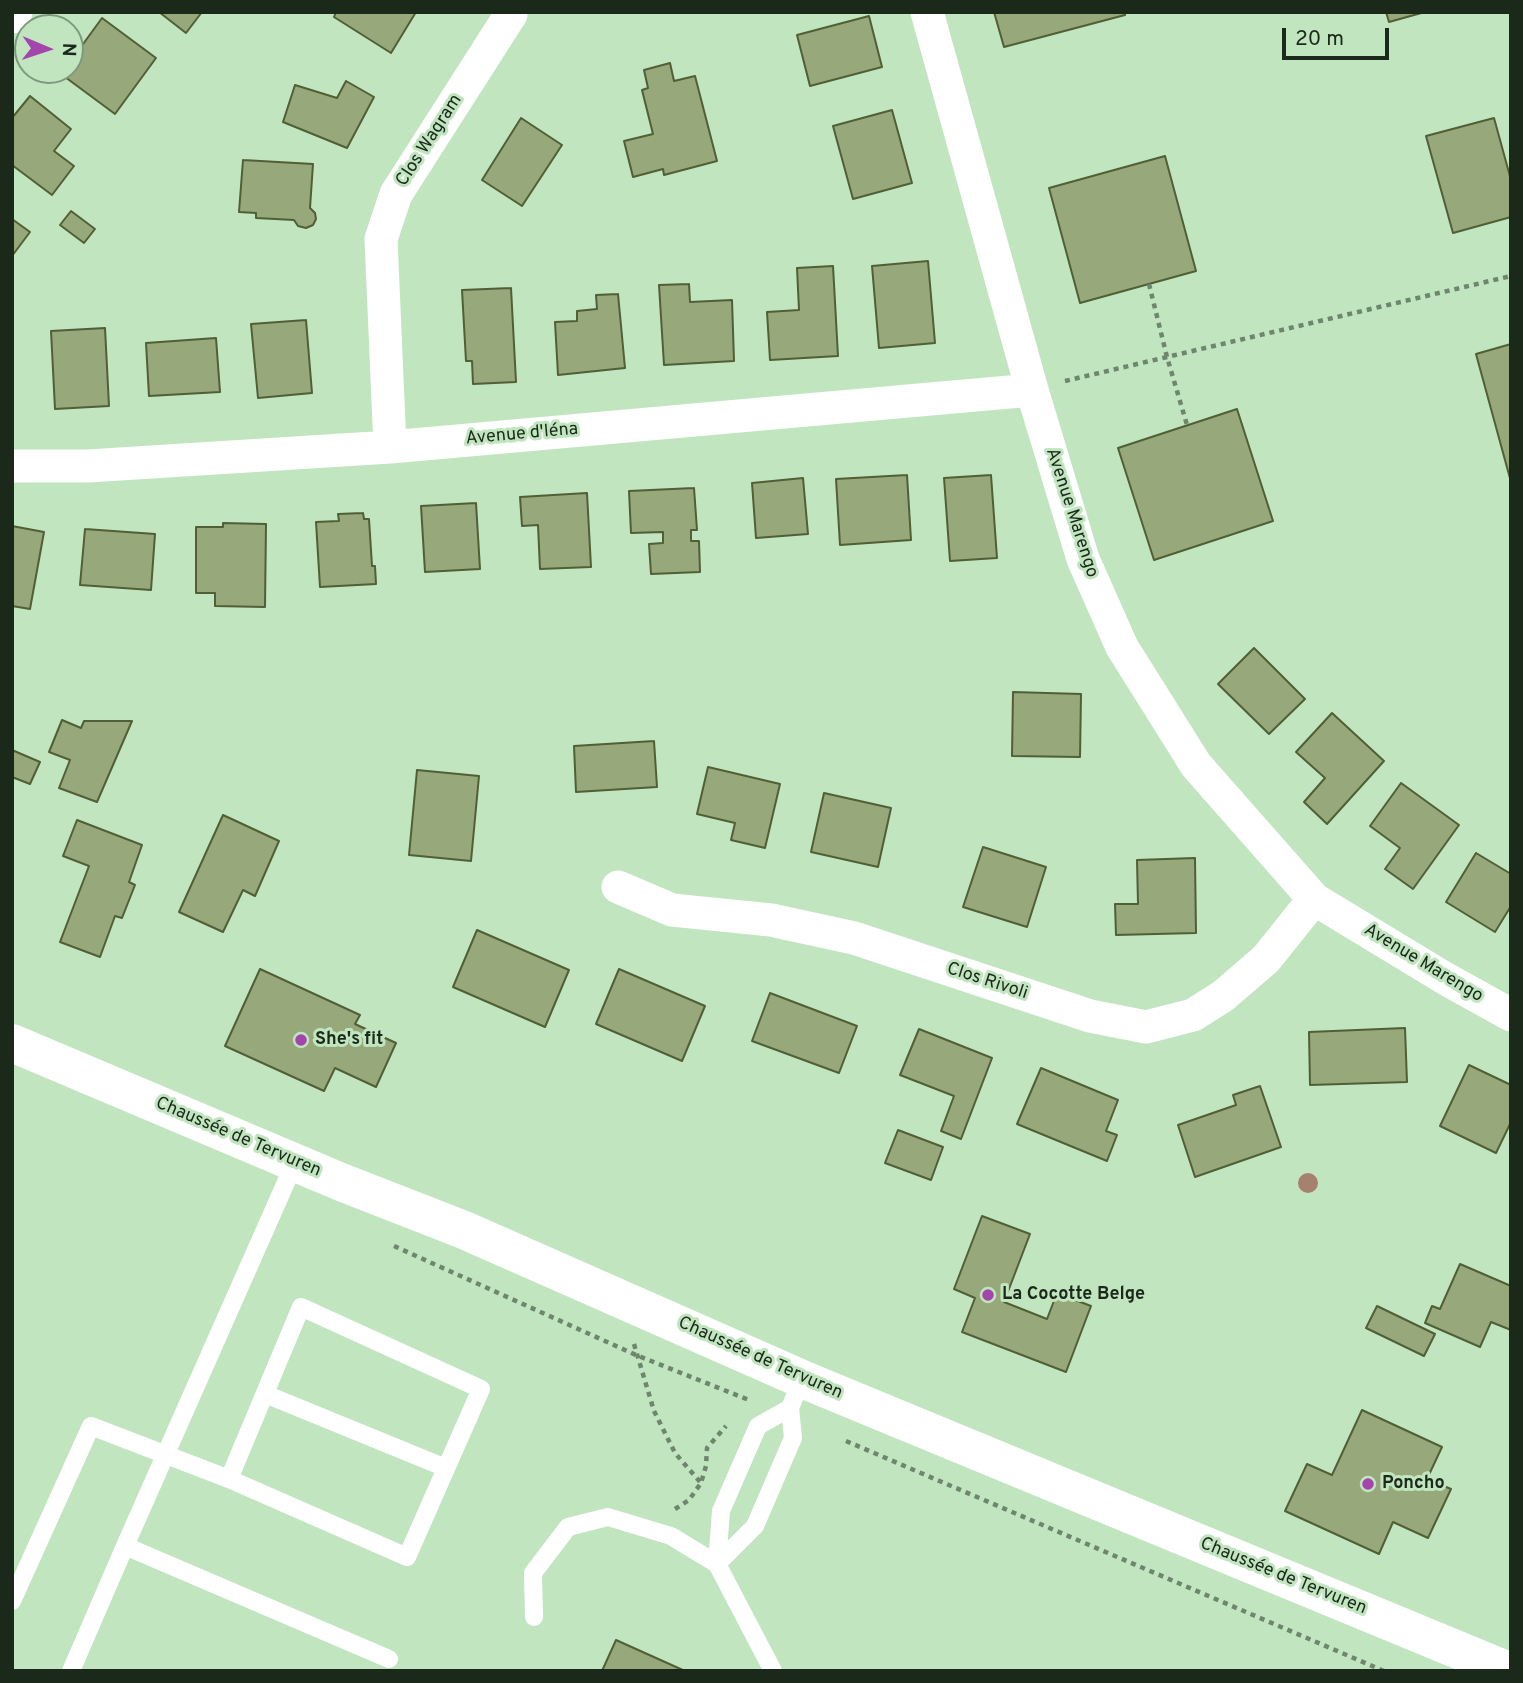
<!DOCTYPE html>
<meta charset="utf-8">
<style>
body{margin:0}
#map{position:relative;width:1523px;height:1683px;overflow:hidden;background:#c0e5bf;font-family:Overpass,sans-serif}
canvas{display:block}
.frame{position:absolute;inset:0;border:14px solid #1b291b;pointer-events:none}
.north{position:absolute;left:14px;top:14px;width:70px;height:70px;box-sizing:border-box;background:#c0e5bf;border:2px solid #7e9a7d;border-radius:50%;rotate:92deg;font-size:19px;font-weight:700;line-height:28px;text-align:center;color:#1b291b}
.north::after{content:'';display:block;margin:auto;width:24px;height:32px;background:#a444ad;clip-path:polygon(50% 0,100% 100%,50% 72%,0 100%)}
.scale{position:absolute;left:1282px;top:28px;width:107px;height:32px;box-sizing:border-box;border:4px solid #1b291b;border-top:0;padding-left:9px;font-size:21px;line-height:24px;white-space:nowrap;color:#1b291b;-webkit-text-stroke:5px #c0e5bf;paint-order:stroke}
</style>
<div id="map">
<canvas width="1523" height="1683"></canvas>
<div class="frame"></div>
<div class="north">N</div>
<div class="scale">20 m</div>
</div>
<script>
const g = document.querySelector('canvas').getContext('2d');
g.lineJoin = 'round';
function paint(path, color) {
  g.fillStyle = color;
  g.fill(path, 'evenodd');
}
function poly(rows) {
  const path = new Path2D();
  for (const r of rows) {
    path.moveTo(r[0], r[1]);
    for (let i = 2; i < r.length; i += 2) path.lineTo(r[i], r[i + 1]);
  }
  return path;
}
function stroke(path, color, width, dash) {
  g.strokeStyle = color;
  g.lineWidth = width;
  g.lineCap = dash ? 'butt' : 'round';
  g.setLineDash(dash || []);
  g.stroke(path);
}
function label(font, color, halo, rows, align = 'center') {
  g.font = font + ' Overpass,sans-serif';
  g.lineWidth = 6;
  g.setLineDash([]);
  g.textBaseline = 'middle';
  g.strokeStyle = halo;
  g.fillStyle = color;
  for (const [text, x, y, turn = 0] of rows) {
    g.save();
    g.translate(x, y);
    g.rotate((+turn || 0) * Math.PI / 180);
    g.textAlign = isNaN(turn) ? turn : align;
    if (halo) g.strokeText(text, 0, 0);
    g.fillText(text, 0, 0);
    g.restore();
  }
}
const building = poly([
 [159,12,202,12,186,33,159,12],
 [336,12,416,12,391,53,334,17,336,12],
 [994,12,1125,12,1125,15,1004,47,994,12],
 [1386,12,1425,12,1389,22,1386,12],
 [869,16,882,67,810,86,797,35,869,16],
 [102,18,156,58,115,114,61,74,64,70,70,70,70,62,102,18],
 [670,63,674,81,695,76,717,161,664,175,663,169,633,177,624,141,653,134,642,90,648,88,644,70,670,63],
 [346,81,374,97,347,148,283,122,295,85,337,98,346,81],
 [30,96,71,129,54,151,74,166,52,195,12,165,12,118,30,96],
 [892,110,912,183,853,199,833,126,892,110],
 [521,118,562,145,522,206,482,180,521,118],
 [1494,118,1511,180,1511,217,1453,233,1426,136,1494,118],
 [1165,156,1196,271,1080,303,1049,188,1165,156],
 [243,160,313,164,310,208,315,213,316,219,313,225,306,228,298,226,294,220,256,218,256,213,239,212,243,160],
 [71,211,95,229,84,243,60,225,71,211],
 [12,219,30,232,12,256,12,219],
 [928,261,935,343,879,348,872,266,928,261],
 [833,266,838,356,770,360,767,312,799,310,797,268,833,266],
 [689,284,690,302,732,300,734,361,664,365,659,285,689,284],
 [511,288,516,382,473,384,472,361,466,361,462,290,511,288],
 [618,294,625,368,558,375,555,322,577,321,577,311,597,309,596,295,618,294],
 [306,320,312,393,258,398,251,324,306,320],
 [105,328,109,406,55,409,51,331,105,328],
 [216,338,220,392,149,396,146,343,216,338],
 [1511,344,1511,482,1476,354,1511,344],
 [1237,409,1273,521,1154,560,1118,448,1237,409],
 [907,475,911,540,840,545,836,479,907,475],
 [991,475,997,558,950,561,944,478,991,475],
 [803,478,808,534,756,538,752,483,803,478],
 [694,488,697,530,691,530,691,541,699,541,700,572,651,574,649,544,663,543,663,532,631,533,629,491,694,488],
 [587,493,591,567,540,569,538,525,522,526,520,497,587,493],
 [476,503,480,569,425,572,421,506,476,503],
 [363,513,364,519,369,519,372,566,375,566,376,584,320,587,316,522,339,521,338,514,363,513],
 [223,523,266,524,265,607,215,606,215,593,196,593,196,527,223,527,223,523],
 [12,526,44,532,30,609,12,606,12,526],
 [85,529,155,534,151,590,80,585,85,529],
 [1254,648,1305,699,1269,734,1218,684,1254,648],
 [1013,692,1081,694,1080,757,1012,756,1013,692],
 [1332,713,1384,761,1327,824,1304,802,1325,778,1296,752,1332,713],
 [62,720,81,728,84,721,132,721,97,802,59,788,70,760,49,752,62,720],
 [654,741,657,787,576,792,574,746,654,741],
 [12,750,40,762,30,784,12,777,12,750],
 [708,767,780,784,765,848,731,840,735,823,697,814,708,767],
 [417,770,479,776,471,861,409,855,417,770],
 [1401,783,1459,825,1413,889,1385,869,1400,848,1370,826,1401,783],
 [824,793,891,808,878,867,811,852,824,793],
 [223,815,279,841,255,896,243,890,223,932,179,912,223,815],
 [77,820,142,845,129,882,135,885,122,918,115,916,100,957,60,942,89,866,63,856,77,820],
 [983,847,1046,867,1027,927,963,907,983,847],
 [1476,853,1511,874,1511,906,1495,932,1446,902,1476,853],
 [1195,858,1196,933,1116,935,1115,904,1138,904,1137,860,1195,858],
 [477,930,569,970,545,1027,453,987,477,930],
 [260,969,360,1015,355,1024,396,1043,376,1087,335,1068,324,1091,225,1046,260,969],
 [619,969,705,1006,682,1061,596,1024,619,969],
 [770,993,857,1026,839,1073,752,1041,770,993],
 [1405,1028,1407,1082,1310,1085,1309,1032,1405,1028],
 [919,1029,992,1058,961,1139,941,1131,954,1096,900,1075,919,1029],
 [1469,1065,1511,1085,1511,1122,1496,1153,1440,1126,1469,1065],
 [1041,1068,1118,1100,1106,1131,1117,1135,1107,1161,1017,1124,1041,1068],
 [1260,1086,1281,1147,1195,1177,1178,1125,1236,1105,1233,1095,1260,1086],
 [898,1130,943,1147,931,1180,885,1163,898,1130],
 [982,1216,1030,1234,1004,1302,1047,1319,1057,1293,1091,1306,1066,1372,962,1332,975,1298,954,1289,982,1216],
 [1460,1264,1511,1286,1511,1330,1491,1322,1480,1347,1425,1323,1432,1306,1440,1309,1460,1264],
 [1377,1306,1435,1334,1424,1356,1366,1328,1377,1306],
 [1362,1410,1442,1447,1427,1479,1451,1489,1428,1538,1393,1522,1379,1554,1285,1511,1307,1464,1332,1475,1362,1410],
 [616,1640,685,1671,602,1671,616,1640]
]);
const path = poly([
 [1149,284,1167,357,1187,425],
 [1065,381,1511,276],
 [394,1246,636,1355,749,1400],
 [634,1344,654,1411,675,1453,701,1483],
 [846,1441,1384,1671],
 [675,1509,689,1500,701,1483,706,1466,707,1448,726,1426]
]);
const lane = poly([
 [265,1394,446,1468],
 [125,1546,295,1162],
 [717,1564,755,1526,793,1438,790,1408,802,1379],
 [717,1564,721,1511,758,1426,790,1408],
 [12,1601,91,1426,229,1479,407,1557,481,1389,301,1307,229,1479],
 [534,1617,533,1573,568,1527,608,1517,671,1536,717,1564,773,1671],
 [71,1671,125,1546,389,1659]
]);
const street = poly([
 [927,12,1032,390,1083,559,1122,647,1196,765,1314,899,1446,979,1511,1015],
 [12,17,16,12],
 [390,447,381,239,396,194,511,14],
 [12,466,88,466,390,447,1032,390],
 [618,887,672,910,771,920,854,938,1090,1016,1146,1027,1193,1015,1223,996,1266,959,1314,899]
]);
const secondary = poly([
 [12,1043,341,1182,464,1230,802,1379,1509,1671]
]);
const trees = [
 [1308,1183]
];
const markers = [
 [301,1040,7,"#a444ad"],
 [988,1295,7,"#a444ad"],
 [1368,1484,7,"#a444ad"]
];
const streetNames = [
 ["Clos Wagram",430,141,-57],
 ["Avenue d'Iéna",522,435,-5],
 ["Avenue Marengo",1071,513,72],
 ["Avenue Marengo",1423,964,31],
 ["Clos Rivoli",987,982,18],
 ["Chaussée de Tervuren",238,1138,23],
 ["Chaussée de Tervuren",760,1359,24],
 ["Chaussée de Tervuren",1283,1577,22]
];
const poiNames = [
 ["She's fit",315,1040],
 ["La Cocotte Belge",1002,1295],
 ["Poncho",1382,1484]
];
paint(building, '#97a87b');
stroke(building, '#505f35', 2);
stroke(path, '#6d866c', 4.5, [5, 5]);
stroke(lane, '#fff', 18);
stroke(street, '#fff', 33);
stroke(secondary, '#fff', 38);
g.fillStyle = '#a68170';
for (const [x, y] of trees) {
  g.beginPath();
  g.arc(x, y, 10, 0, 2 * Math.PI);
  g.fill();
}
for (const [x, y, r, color] of markers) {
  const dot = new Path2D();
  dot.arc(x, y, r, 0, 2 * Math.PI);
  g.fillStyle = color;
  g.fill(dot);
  stroke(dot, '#c0e5bf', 2.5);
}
label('18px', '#1b291b', '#c0e5bf', streetNames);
label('bold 18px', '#1b291b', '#c0e5bf', poiNames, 'left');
</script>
